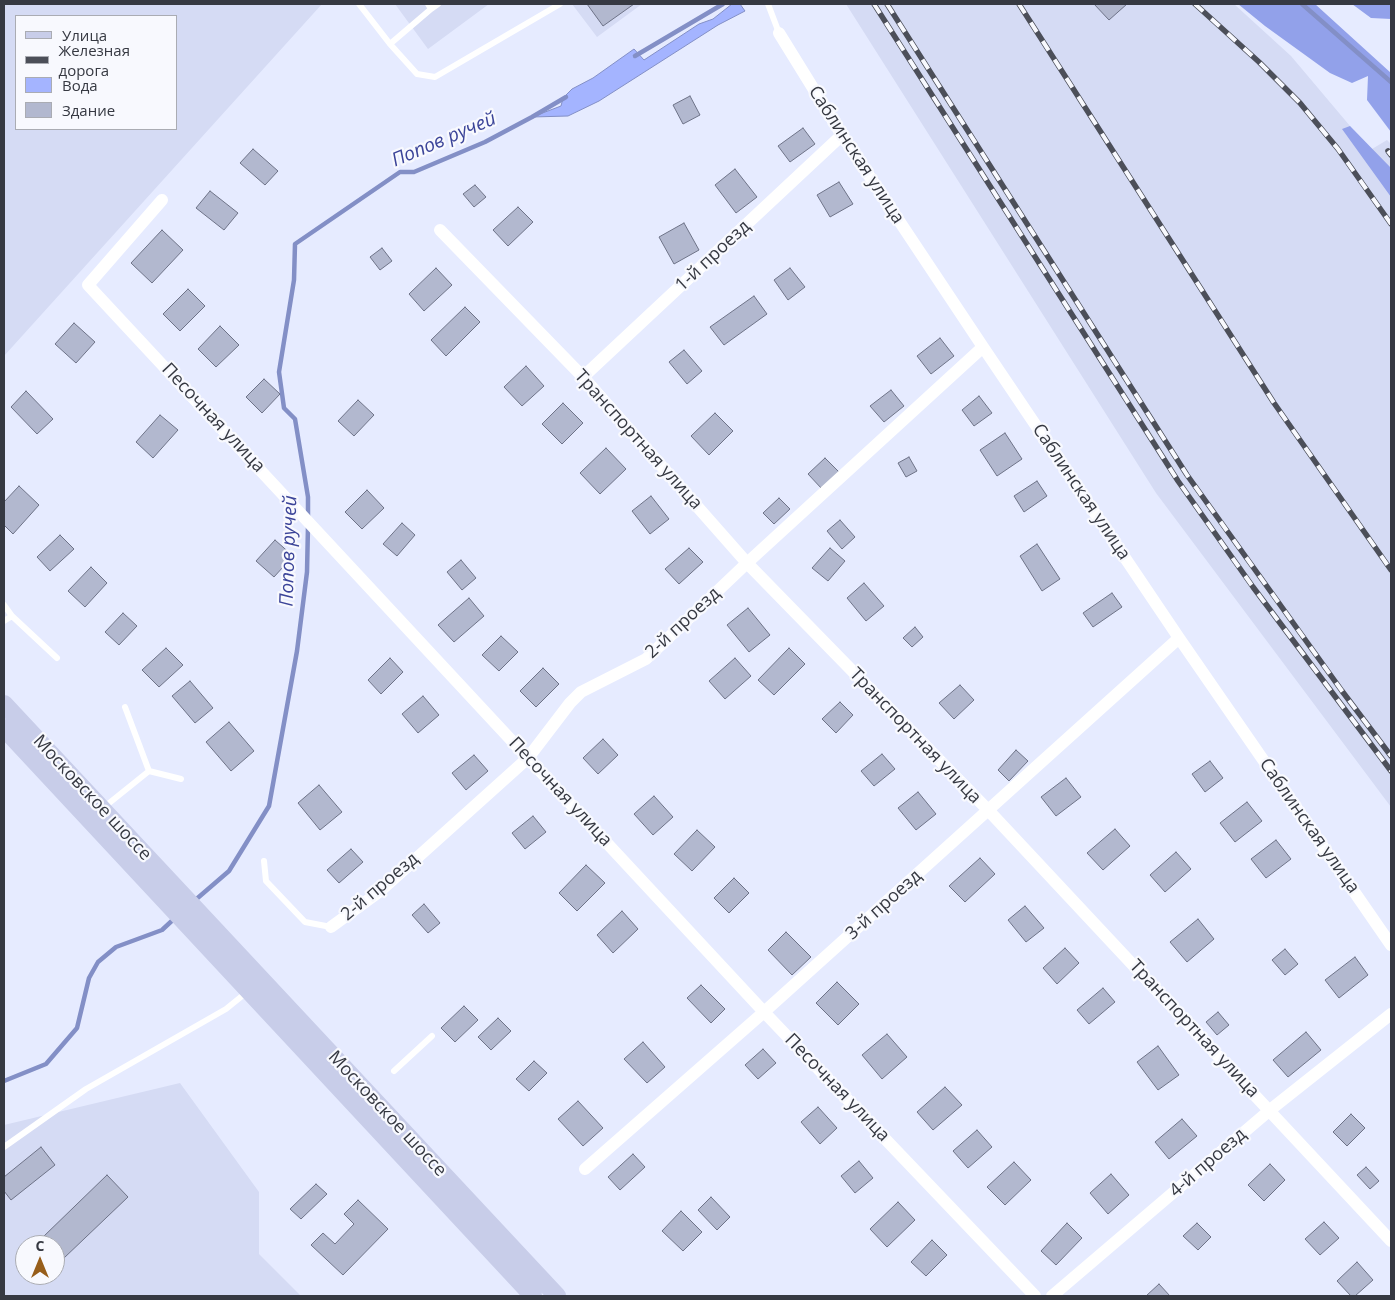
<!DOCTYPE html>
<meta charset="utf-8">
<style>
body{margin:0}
#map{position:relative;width:1395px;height:1300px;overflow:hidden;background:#e6ebff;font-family:"Open Sans",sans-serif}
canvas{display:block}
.frame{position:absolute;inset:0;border:5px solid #363942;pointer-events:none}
.legend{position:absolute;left:15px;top:15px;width:162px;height:115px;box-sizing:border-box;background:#f8f9fe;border:1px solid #aaacb3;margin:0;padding:6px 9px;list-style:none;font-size:15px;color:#363942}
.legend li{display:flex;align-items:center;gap:10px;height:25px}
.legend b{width:25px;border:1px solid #aaacb3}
.north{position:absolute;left:15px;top:1235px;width:50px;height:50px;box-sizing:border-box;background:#f8f9fe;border:1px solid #aaacb3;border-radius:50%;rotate:0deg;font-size:14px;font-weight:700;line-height:20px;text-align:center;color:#363942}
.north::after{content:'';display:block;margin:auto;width:18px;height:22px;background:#975e1b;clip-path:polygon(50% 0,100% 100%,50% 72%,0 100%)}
</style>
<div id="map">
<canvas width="1395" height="1300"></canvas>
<div class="frame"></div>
<ul class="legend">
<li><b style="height:6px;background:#c8cde9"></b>Улица</li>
<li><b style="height:6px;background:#4c4f59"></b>Железная дорога</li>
<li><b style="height:14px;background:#a4b4ff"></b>Вода</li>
<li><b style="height:14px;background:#b2b8cf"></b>Здание</li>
</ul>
<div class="north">С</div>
</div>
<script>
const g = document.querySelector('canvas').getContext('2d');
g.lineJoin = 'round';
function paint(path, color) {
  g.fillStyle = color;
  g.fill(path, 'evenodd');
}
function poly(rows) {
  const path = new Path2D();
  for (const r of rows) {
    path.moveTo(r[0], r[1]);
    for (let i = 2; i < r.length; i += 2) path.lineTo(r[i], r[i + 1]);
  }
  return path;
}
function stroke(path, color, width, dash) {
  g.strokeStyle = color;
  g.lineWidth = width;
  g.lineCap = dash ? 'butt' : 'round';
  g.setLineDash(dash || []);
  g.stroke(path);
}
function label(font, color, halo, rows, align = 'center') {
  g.font = font + ' "Open Sans",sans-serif';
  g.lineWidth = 4.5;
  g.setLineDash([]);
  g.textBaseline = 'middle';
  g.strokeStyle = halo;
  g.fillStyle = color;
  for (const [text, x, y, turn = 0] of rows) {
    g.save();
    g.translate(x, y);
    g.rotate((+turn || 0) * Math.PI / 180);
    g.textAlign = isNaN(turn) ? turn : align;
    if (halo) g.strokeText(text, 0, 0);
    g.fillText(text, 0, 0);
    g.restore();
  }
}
const built = poly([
 [4,4,322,4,4,356],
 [16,16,176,16,176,129,16,129],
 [395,4,489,4,428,49],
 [572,4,642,4,597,37],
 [846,4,1234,4,1291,56,1350,126,1372,149,1387,140,1391,144,1391,807,1156,493],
 [180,1083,259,1192,259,1254,301,1296,4,1296,4,1125],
 [25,1245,55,1245,55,1275,25,1275]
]);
const forest = poly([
 [1238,4,1315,4,1391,73,1391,132,1367,100,1368,76,1352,83,1330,73,1265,26],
 [1352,4,1391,4,1391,19,1371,18],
 [1350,126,1391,168,1391,197,1342,129]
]);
const water = poly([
 [732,4,740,4,745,11,718,25,599,101,568,116,532,117,561,106,563,98,572,89,593,78,634,49,644,60,699,24,713,19,732,4]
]);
const stream = poly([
 [1302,4,1391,82],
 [635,56,723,4],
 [308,518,308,497,295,419,284,408,279,372,294,280,295,244,400,172,414,172,485,142,532,117,566,97],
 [193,902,229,871,269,806,297,651,307,572,308,526],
 [4,1081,46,1064,77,1028,89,978,98,962,116,947,162,930,176,917]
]);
const building = poly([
 [587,4,634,4,603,26,587,4],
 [1094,4,1127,4,1109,20,1094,4],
 [690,96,700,115,683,124,673,105,690,96],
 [803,128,815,144,790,162,778,146,803,128],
 [253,149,278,171,265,185,240,163,253,149],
 [735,169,757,197,736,213,715,185,735,169],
 [839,182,853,204,830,217,817,195,839,182],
 [475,185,486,197,474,207,463,194,475,185],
 [210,191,238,213,224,230,196,208,210,191],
 [518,207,533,222,508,246,493,230,518,207],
 [684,223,699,250,674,264,659,237,684,223],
 [162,230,183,250,152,283,131,263,162,230],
 [382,248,392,261,380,270,370,257,382,248],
 [436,268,452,285,424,311,409,294,436,268],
 [790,268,805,287,788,300,774,280,790,268],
 [188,289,205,306,180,331,163,314,188,289],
 [754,296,767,314,724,345,710,327,754,296],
 [465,307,480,322,446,356,431,340,465,307],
 [74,323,95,342,76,363,55,344,74,323],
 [220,326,239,345,216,367,198,349,220,326],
 [940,338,954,356,931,374,917,356,940,338],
 [684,350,702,371,687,384,669,362,684,350],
 [526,366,544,386,522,406,504,387,526,366],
 [264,379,280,394,262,413,246,397,264,379],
 [891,390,904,406,884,422,870,406,891,390],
 [26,391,53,419,37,434,11,407,26,391],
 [979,396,992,413,974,426,962,410,979,396],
 [358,400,374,415,354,436,338,421,358,400],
 [563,403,583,423,562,444,542,424,563,403],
 [715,413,733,431,709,455,691,436,715,413],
 [160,415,178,430,153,458,136,442,160,415],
 [1005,433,1022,459,997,476,980,450,1005,433],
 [606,448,626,469,600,494,580,473,606,448],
 [909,457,917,471,906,477,898,463,909,457],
 [825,458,840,473,822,489,808,474,825,458],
 [1037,481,1047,496,1024,512,1014,496,1037,481],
 [19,486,39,505,13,534,4,525,4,502,19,486],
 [367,490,384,508,362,529,345,512,367,490],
 [651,496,669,519,650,534,632,511,651,496],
 [779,498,790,509,774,524,763,513,779,498],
 [840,520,855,537,842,549,827,531,840,520],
 [402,523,415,535,397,556,383,544,402,523],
 [60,535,74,549,50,571,37,557,60,535],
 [275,540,293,556,274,577,256,561,275,540],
 [1037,544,1060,579,1042,591,1020,556,1037,544],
 [689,548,703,562,679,584,665,569,689,548],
 [830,548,845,561,828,581,812,568,830,548],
 [461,560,476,578,462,590,447,572,461,560],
 [91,567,107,583,85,607,68,591,91,567],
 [864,583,884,606,866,621,847,598,864,583],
 [1112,593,1122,607,1093,627,1083,613,1112,593],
 [469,598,484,616,454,642,438,625,469,598],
 [748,608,770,635,749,652,727,625,748,608],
 [123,613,137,626,119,645,105,632,123,613],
 [915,627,923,637,912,647,903,638,915,627],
 [501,636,518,652,499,671,482,655,501,636],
 [166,648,183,665,159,687,142,670,166,648],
 [789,648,805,664,774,695,758,680,789,648],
 [390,658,403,672,381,694,368,680,390,658],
 [735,658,751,676,725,699,709,681,735,658],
 [543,668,559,684,536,707,520,691,543,668],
 [190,681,213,708,195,723,172,696,190,681],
 [960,685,974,700,954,719,939,703,960,685],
 [423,696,439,715,418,733,402,714,423,696],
 [840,702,853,715,836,733,822,719,840,702],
 [229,722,254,751,231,771,206,742,229,722],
 [603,739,618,755,598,774,583,758,603,739],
 [1016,750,1028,761,1009,781,998,770,1016,750],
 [882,754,895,769,874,786,861,771,882,754],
 [474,755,488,771,466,790,452,773,474,755],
 [1210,761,1223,778,1205,792,1192,774,1210,761],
 [1066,778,1081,797,1056,816,1041,797,1066,778],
 [319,785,342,812,320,830,298,803,319,785],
 [918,792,936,814,916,830,898,808,918,792],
 [654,796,673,817,653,835,634,814,654,796],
 [1247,802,1262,821,1235,842,1220,823,1247,802],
 [533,816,546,832,525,849,512,833,533,816],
 [1115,829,1130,846,1103,870,1087,853,1115,829],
 [697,830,715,847,692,871,674,854,697,830],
 [1276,840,1291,859,1266,878,1251,859,1276,840],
 [351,849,363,862,339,883,327,870,351,849],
 [1176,852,1191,869,1165,892,1150,875,1176,852],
 [980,858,995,874,965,902,949,886,980,858],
 [586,865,605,883,577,911,559,893,586,865],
 [734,878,749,893,729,913,714,898,734,878],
 [424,904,440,923,428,933,412,915,424,904],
 [1025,906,1044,928,1026,942,1008,920,1025,906],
 [622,911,638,929,613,953,597,935,622,911],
 [1198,919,1214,939,1187,962,1170,942,1198,919],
 [786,932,811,957,792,975,768,950,786,932],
 [1065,948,1079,963,1057,984,1043,968,1065,948],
 [1285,949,1298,964,1285,975,1272,960,1285,949],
 [1355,957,1368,975,1339,998,1325,980,1355,957],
 [837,982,859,1004,838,1025,816,1003,837,982],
 [701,985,725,1009,711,1023,687,998,701,985],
 [1103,988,1115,1002,1089,1024,1077,1010,1103,988],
 [464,1006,478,1020,455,1042,441,1028,464,1006],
 [1218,1012,1229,1025,1217,1035,1206,1022,1218,1012],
 [498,1018,511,1031,491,1050,478,1037,498,1018],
 [1306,1032,1321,1050,1288,1077,1273,1060,1306,1032],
 [887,1034,907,1057,882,1079,862,1055,887,1034],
 [643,1042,665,1067,647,1083,624,1059,643,1042],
 [1158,1046,1179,1075,1158,1090,1137,1062,1158,1046],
 [763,1049,776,1063,758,1079,745,1065,763,1049],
 [534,1061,547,1073,529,1091,516,1079,534,1061],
 [945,1087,962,1105,933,1130,917,1112,945,1087],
 [578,1101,603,1128,583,1146,558,1119,578,1101],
 [818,1107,837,1128,820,1144,801,1122,818,1107],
 [1351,1114,1365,1128,1347,1146,1333,1132,1351,1114],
 [1182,1119,1197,1136,1169,1159,1155,1142,1182,1119],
 [977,1130,992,1147,968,1168,953,1151,977,1130],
 [41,1147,55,1165,11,1200,4,1191,4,1177,41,1147],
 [633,1154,645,1167,620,1190,608,1177,633,1154],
 [859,1161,873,1178,855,1193,841,1176,859,1161],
 [1014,1162,1031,1180,1005,1205,987,1187,1014,1162],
 [1270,1164,1285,1180,1264,1201,1248,1185,1270,1164],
 [1366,1167,1379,1181,1370,1189,1357,1175,1366,1167],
 [1111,1174,1129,1195,1108,1214,1090,1193,1111,1174],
 [107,1175,128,1197,64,1258,55,1249,55,1245,51,1245,43,1237,107,1175],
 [316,1184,327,1194,301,1219,290,1209,316,1184],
 [711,1197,730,1217,717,1230,698,1210,711,1197],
 [358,1200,388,1229,343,1275,311,1245,323,1233,335,1244,354,1224,344,1214,358,1200],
 [898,1202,915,1220,887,1247,870,1229,898,1202],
 [681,1211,702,1232,683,1251,662,1231,681,1211],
 [1324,1222,1339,1238,1320,1255,1305,1239,1324,1222],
 [1067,1223,1082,1238,1056,1265,1041,1251,1067,1223],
 [1197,1223,1211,1237,1198,1250,1183,1236,1197,1223],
 [932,1240,947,1255,926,1276,911,1262,932,1240],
 [1357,1262,1373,1280,1355,1296,1351,1296,1337,1281,1357,1262],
 [1159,1284,1170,1296,1146,1296,1159,1284]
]);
const lane = poly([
 [359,4,390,44,417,74,435,77,560,4],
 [428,4,431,9,438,4],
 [768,4,779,33],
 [390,44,431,9],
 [4,605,12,616,57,658],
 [4,621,12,616],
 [125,707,149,771,181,779],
 [103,808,149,771],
 [264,861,266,881,305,922,331,927],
 [394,1071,432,1036],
 [4,1147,86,1089,226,1009,247,992]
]);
const street = poly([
 [779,33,842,135,983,347,1179,638,1391,945],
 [162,200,88,285,764,1012,1035,1296],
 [440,230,583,377,747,563,989,811,1391,1241],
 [583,377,842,135],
 [331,927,379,892,528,758,570,703,581,692,646,659,747,563,983,347],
 [585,1169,764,1012,1179,638],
 [1052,1296,1270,1110,1391,1014]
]);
const secondary = poly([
 [4,704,557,1296],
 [4,728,533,1296]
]);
const rail = poly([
 [874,4,1178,481,1253,587,1391,771],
 [887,4,1187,475,1342,691,1391,756],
 [1019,4,1274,403,1391,570],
 [1195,4,1259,62,1300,103,1338,149,1391,224],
 [1388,151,1391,155]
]);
const streetNames = [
 ["Саблинская улица",856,155,57],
 ["1-й проезд",713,256,-43],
 ["Песочная улица",213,418,47],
 ["Транспортная улица",638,440,48],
 ["Саблинская улица",1081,492,56],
 ["2-й проезд",683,623,-43],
 ["Транспортная улица",915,736,46],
 ["Песочная улица",560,792,47],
 ["Московское шоссе",92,798,47],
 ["Саблинская улица",1309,826,55],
 ["2-й проезд",380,887,-40],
 ["3-й проезд",884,905,-42],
 ["Транспортная улица",1194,1029,47],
 ["Песочная улица",837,1088,46],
 ["Московское шоссе",387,1114,47],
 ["4-й проезд",1208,1163,-41]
];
const waterNames = [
 ["Попов ручей",444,140,-23],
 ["Попов ручей",289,551,-88]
];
paint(built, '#d5dbf4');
paint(forest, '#92a1ea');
paint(water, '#a4b4ff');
stroke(water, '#838fc6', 1);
stroke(stream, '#838fc6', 4.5);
paint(building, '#b2b8cf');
stroke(building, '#6e7388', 1);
stroke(lane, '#fff', 6);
stroke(street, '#fff', 12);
stroke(secondary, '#c8cde9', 18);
stroke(rail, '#4c4f59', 5.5);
stroke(rail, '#f8f9fe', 4, [11]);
label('18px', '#363942', '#f8f9fe', streetNames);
label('italic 19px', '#3b4499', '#f8f9fe', waterNames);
</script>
